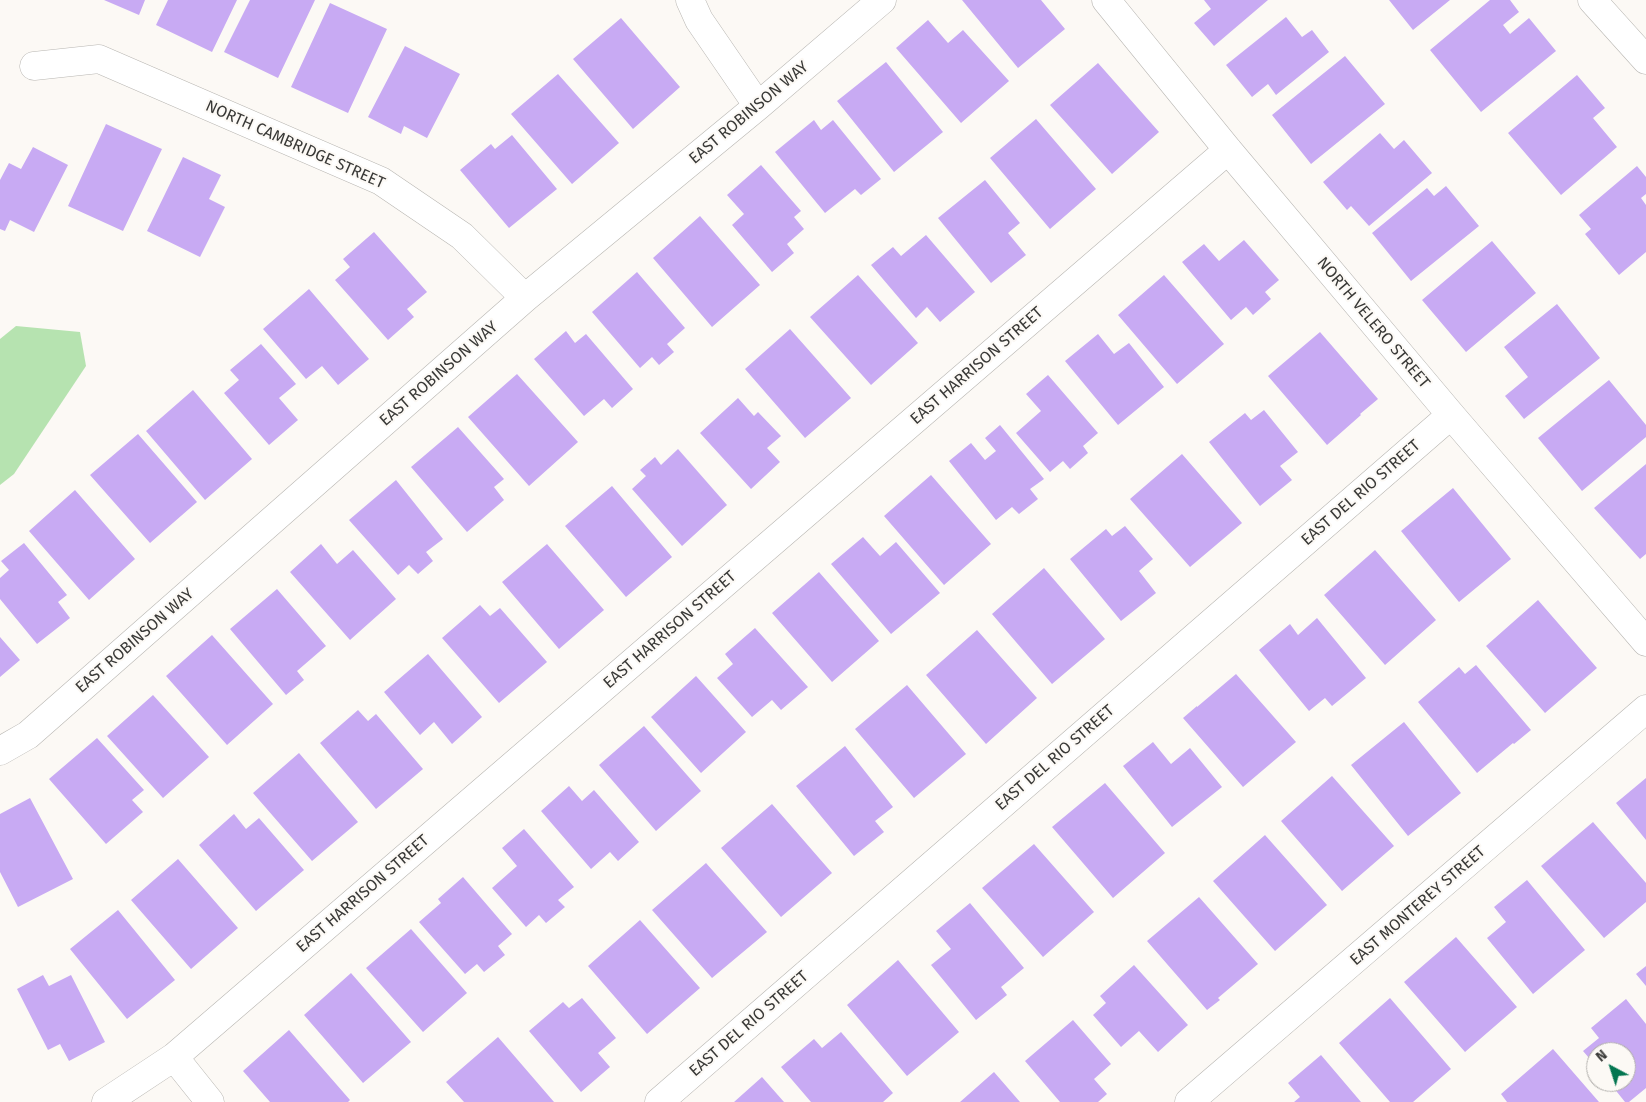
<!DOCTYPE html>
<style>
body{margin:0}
#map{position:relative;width:1646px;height:1102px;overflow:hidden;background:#fcf9f5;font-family:"Fira Sans",sans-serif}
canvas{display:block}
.north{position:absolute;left:1586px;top:1042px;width:50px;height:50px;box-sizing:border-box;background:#fcf9f5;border:1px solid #aeaca9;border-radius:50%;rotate:320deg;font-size:14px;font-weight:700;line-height:20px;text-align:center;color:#393937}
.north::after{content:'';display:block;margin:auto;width:18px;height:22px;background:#047651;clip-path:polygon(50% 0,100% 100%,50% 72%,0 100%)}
</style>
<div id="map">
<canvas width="1646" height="1102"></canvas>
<div class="north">N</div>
</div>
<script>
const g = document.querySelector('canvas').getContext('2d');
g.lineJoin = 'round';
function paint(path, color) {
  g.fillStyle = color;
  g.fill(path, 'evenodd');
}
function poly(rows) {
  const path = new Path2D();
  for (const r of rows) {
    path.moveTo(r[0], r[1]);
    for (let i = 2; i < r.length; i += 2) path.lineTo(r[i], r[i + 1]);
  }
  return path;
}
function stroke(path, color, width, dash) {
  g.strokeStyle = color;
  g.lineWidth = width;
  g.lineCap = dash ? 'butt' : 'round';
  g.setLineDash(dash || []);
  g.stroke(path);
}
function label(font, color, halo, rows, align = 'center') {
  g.font = font + ' "Fira Sans",sans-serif';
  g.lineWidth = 4;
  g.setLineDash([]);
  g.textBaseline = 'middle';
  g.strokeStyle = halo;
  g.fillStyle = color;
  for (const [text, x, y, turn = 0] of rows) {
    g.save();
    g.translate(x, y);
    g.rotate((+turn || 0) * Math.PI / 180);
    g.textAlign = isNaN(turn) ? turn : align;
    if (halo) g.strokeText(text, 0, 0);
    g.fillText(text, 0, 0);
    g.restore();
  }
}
const green = poly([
 [16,326,80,332,86,366,14,474,0,485,0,339]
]);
const building = poly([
 [104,0,145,0,139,15],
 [168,0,237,0,212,52,156,25],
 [250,0,315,0,278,78,224,52],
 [962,0,1041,0,1065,29,1018,68],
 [1204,0,1268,0,1214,46,1194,23,1211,9],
 [1389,0,1450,0,1413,30],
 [1490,0,1510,0,1519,12,1503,25,1510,34,1529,18,1556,51,1481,112,1430,50],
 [330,3,387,29,348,113,291,87],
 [1286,17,1302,37,1312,30,1329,52,1276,95,1268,84,1252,97,1226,65],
 [621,18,680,87,633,129,573,59],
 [928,20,948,43,963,30,1009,81,961,123,896,48],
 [405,46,460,74,427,138,404,126,401,134,368,117],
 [1345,56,1385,104,1311,164,1272,115],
 [886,62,943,132,894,172,837,101],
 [1098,63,1159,132,1112,174,1050,105],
 [558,74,619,143,572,184,511,114],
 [1577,75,1605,108,1593,118,1617,147,1561,195,1508,133],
 [1036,119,1096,189,1050,229,990,158],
 [814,120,821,130,833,120,881,179,861,195,855,189,825,213,775,152],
 [106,124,162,149,123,231,68,206],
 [1380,133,1394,149,1404,140,1432,173,1369,226,1351,206,1347,210,1323,182],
 [512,135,557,189,509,228,460,170,491,144,495,149],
 [33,147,68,165,34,232,10,220,5,231,0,229,0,180,9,163,21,169],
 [183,157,221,175,209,199,225,207,200,257,147,231],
 [761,165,801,211,794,217,804,229,787,244,794,253,772,272,732,225,744,214,727,195],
 [1637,166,1646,177,1646,194,1641,198,1646,205,1646,252,1619,275,1585,234,1591,229,1579,215],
 [985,180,1020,223,1008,233,1026,255,991,283,938,218],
 [1446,186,1479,226,1411,281,1372,233,1427,188,1434,196],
 [700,216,760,285,712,327,653,258],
 [374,232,427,292,407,309,414,317,388,340,335,280,350,267,343,259],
 [926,235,975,292,940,322,927,307,916,318,871,265,893,247,901,256],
 [1244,240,1279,280,1265,292,1271,299,1253,315,1246,307,1231,320,1182,262,1204,244,1219,261],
 [1492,241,1536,293,1466,352,1422,300],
 [637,272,685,328,667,344,674,352,659,365,652,357,640,368,592,312],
 [858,275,918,343,871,385,810,317],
 [1164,275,1224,344,1177,384,1118,315],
 [309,289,369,359,338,385,322,366,306,379,263,329],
 [1557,304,1600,358,1524,419,1505,396,1528,377,1504,347],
 [790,329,851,398,805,438,745,369],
 [566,331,575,343,586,334,633,389,612,408,604,399,584,416,534,359],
 [1320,332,1378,399,1360,414,1361,415,1327,445,1268,376],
 [1098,334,1114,354,1129,343,1164,387,1118,425,1065,361],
 [261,344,296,384,279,398,298,420,269,445,224,393,239,380,230,370],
 [517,374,578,442,529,486,468,417],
 [1048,375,1098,433,1083,446,1088,453,1070,469,1063,461,1050,472,1016,433,1041,411,1026,394],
 [1609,380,1646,425,1646,437,1582,491,1538,438],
 [193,390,252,459,205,500,146,431],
 [738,398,754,416,758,412,781,436,767,448,780,462,751,489,700,433],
 [1264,410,1298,452,1280,466,1292,480,1260,506,1209,442,1245,413,1251,420],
 [1000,425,1044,479,1030,489,1038,499,1019,514,1012,507,996,520,949,461,971,443,985,460,996,451,985,438],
 [458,427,504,479,494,487,504,500,467,532,411,467],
 [138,434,197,502,150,543,90,475],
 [678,449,727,505,682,546,632,489,646,476,640,470,655,457,661,465],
 [1182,454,1242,523,1190,567,1130,499],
 [1646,464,1646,554,1640,559,1594,508],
 [931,475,991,544,944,585,884,516],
 [396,480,443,539,426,552,433,561,418,574,409,565,398,575,349,520],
 [612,486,672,557,626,597,565,526],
 [1453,488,1511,559,1459,602,1401,531],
 [75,490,135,559,89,600,29,531],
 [1125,526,1153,559,1139,571,1156,593,1121,621,1070,559,1106,529,1112,536],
 [863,537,880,556,896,542,940,593,891,634,831,564],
 [24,543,67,595,58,602,70,618,37,644,0,599,0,578,9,570,1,561],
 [321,544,337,564,353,550,396,599,350,640,290,572],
 [547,544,604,610,559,649,502,582],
 [1375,550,1436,620,1385,665,1324,595],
 [1044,568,1105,639,1052,684,992,614],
 [819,572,879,641,832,682,772,613],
 [277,589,326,646,297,671,304,680,286,695,230,629],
 [1538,600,1597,668,1545,713,1486,646],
 [480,605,490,616,500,608,547,662,499,703,442,638],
 [1317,618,1366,678,1332,706,1325,698,1309,711,1259,650,1290,624,1298,635],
 [755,628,808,687,781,710,772,700,752,717,717,678,733,664,725,654],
 [977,630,1037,698,986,744,926,675],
 [212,635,273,704,227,745,166,676],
 [0,637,20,660,0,677],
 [428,654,482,717,452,744,434,722,420,735,384,692],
 [1476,665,1531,730,1514,744,1513,743,1477,773,1418,702,1459,667,1465,674],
 [1236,674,1296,742,1243,787,1183,718,1197,706,1197,707],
 [696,676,746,732,701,773,651,717],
 [907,685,966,754,914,798,855,729],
 [153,695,209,757,163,798,107,736],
 [358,710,368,721,376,714,423,769,376,809,320,743],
 [1404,722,1461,793,1408,836,1351,765],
 [644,726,701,791,656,831,599,765],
 [97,738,144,790,132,800,143,812,106,844,49,779],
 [1153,742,1171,764,1190,748,1222,787,1172,827,1123,766],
 [845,746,893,807,875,821,884,832,854,856,796,786],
 [299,753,358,822,312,861,253,793],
 [1332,776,1394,846,1342,891,1281,821],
 [1646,778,1646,840,1616,803],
 [1105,783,1165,853,1113,898,1052,827],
 [569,786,582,801,594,790,639,842,618,861,610,852,591,869,541,811],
 [30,798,73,879,18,907,0,872,0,814],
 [772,804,832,873,781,917,721,848],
 [234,814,246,829,259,818,304,870,256,911,199,845],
 [1593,822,1646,883,1646,902,1604,938,1541,866],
 [524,829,574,887,558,900,565,907,546,923,539,915,526,927,492,888,517,866,502,848],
 [1265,835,1327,905,1275,951,1213,881],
 [1034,844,1094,912,1043,957,982,888],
 [178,859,238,928,191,969,131,900],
 [706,863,767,932,712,978,652,910],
 [463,877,512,934,498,946,505,955,484,972,477,964,465,974,419,922,441,903,438,899],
 [1527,880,1585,950,1533,994,1487,938,1506,922,1494,907],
 [1199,897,1258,964,1218,998,1220,1000,1207,1010,1147,941],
 [970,903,1024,968,1001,987,1007,995,976,1020,931,965,951,949,936,931],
 [118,910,175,980,127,1019,70,949],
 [640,920,700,988,647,1034,588,966],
 [411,929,467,993,423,1032,366,968],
 [1456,937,1517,1007,1465,1052,1404,982],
 [898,960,959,1032,907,1076,847,1005],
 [1134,965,1188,1025,1158,1052,1139,1031,1121,1047,1093,1015,1106,1003,1100,996],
 [1646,966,1646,986,1636,974],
 [351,973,411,1042,363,1083,304,1015],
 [43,975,49,986,71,975,105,1042,69,1061,60,1044,48,1050,17,989],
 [582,998,616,1038,598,1053,610,1067,581,1092,529,1031,563,1002,569,1008],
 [1390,998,1451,1069,1413,1102,1390,1102,1339,1043],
 [1626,999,1646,1024,1646,1088,1629,1102,1625,1102,1609,1082,1626,1082,1626,1052,1596,1052,1596,1066,1583,1051,1599,1038,1591,1028],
 [1073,1020,1111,1064,1094,1079,1107,1094,1098,1102,1060,1102,1025,1061],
 [289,1030,350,1100,348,1102,270,1102,243,1071],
 [841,1032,893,1093,883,1102,811,1102,781,1067,814,1039,822,1048],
 [498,1037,554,1102,464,1102,446,1082],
 [1553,1049,1599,1102,1507,1102,1501,1094],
 [1321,1055,1361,1102,1294,1102,1300,1097,1288,1083],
 [994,1072,1020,1102,960,1102],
 [762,1077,784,1102,734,1102]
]);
const minor = poly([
 [690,0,699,20,758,106],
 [1106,0,1228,150,1451,415,1646,642],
 [1592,0,1646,60],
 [34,66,99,59,381,181,462,236,525,298],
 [0,751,28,735,525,298,758,106,882,0],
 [174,1057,210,1102],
 [106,1102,174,1057,1228,150],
 [659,1102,1451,415],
 [1189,1102,1646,709]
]);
const streetNames = [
 ["EAST ROBINSON WAY",749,113,-40],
 ["NORTH CAMBRIDGE STREET",295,145,24],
 ["NORTH VELERO STREET",1373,323,50],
 ["EAST HARRISON STREET",977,366,-41],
 ["EAST ROBINSON WAY",439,374,-41],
 ["EAST DEL RIO STREET",1361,493,-41],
 ["EAST HARRISON STREET",670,630,-41],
 ["EAST ROBINSON WAY",135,641,-41],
 ["EAST DEL RIO STREET",1055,758,-41],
 ["EAST HARRISON STREET",363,894,-41],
 ["EAST MONTEREY STREET",1418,906,-41],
 ["EAST DEL RIO STREET",749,1024,-41]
];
paint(green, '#b6e3b0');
paint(building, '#c8aaf3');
stroke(minor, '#b8b6b2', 29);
stroke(minor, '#fff', 28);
label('16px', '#393937', '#fcf9f5', streetNames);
</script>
